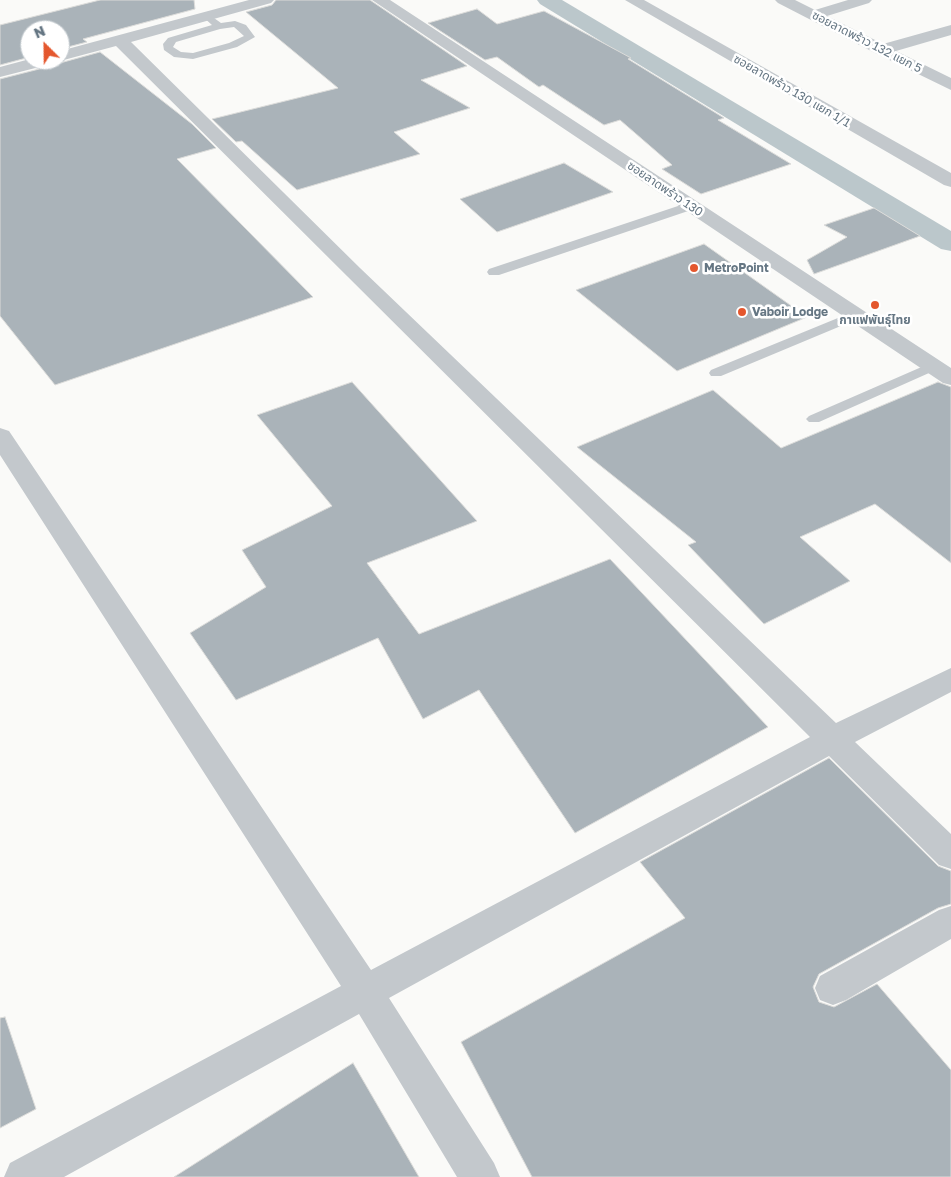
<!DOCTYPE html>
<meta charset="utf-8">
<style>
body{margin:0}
#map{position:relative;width:951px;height:1177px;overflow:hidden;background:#fafaf8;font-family:"Golos Text",sans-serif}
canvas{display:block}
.north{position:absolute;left:20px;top:20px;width:50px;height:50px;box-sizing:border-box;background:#fff;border:1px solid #c1c8cd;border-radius:50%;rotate:337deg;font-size:14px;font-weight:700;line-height:20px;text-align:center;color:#657683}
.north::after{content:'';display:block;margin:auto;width:18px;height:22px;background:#e4572e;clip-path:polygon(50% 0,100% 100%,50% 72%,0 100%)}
</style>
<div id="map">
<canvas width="951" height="1177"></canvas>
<div class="north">N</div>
</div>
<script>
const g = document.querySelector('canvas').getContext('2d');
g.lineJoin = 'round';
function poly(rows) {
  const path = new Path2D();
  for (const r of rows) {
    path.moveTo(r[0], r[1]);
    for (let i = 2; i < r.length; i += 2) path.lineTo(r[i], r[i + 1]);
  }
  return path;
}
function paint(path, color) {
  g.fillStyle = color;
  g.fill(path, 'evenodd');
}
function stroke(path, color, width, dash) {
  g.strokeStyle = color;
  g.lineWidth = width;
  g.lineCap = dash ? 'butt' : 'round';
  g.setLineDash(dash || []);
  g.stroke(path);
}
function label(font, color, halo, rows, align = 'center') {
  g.font = font + ' "Golos Text","Noto Sans Thai",sans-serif';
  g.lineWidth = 5;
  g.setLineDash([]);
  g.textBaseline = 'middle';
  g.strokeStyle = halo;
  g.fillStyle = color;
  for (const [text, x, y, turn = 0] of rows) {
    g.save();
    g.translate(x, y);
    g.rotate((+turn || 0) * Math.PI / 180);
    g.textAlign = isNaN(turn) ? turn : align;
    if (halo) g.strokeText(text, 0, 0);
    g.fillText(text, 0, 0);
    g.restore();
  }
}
const canal = poly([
 [537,0,562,0,951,231,951,251,941,249,540,4,537,0]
]);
const building = poly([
 [100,0,194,0,195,9,83,39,87,42,60,49,60,30,30,30,30,57,0,65,0,25,100,0],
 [276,0,370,0,467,66,421,80,470,108,394,132,420,154,297,190,242,141,236,142,212,119,338,88,246,12,272,5,276,0],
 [477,9,497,24,544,11,631,58,628,59,724,118,718,120,791,164,701,194,662,169,672,165,620,120,604,125,543,85,539,87,497,57,485,60,428,23,477,9],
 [100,52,192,124,216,148,177,159,313,297,55,385,0,316,0,79,51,66,55,61,60,63,100,52],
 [564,163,613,192,497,232,460,199,564,163],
 [874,208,920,236,814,274,807,260,847,237,824,225,874,208],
 [704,244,807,317,677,371,576,290,704,244],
 [352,382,477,521,367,563,419,634,610,559,768,727,575,833,479,690,423,719,378,638,236,700,190,633,266,587,242,550,332,506,257,415,352,382],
 [938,382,951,387,951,563,875,504,800,537,850,581,764,624,688,545,696,542,577,447,713,390,781,448,938,382],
 [829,758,938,866,951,871,951,904,938,908,819,974,813,987,819,1002,834,1007,877,984,951,1070,951,1177,532,1177,461,1042,685,918,640,862,829,758],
 [5,1017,36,1109,0,1128,0,1018,5,1017],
 [353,1063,419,1177,174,1177,353,1063]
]);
const lane = poly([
 [207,13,221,23,235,21,246,25,255,37,237,47,193,59,174,57,164,50,163,44,168,38,212,25,202,16,207,13],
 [234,27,244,36,229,43,193,53,181,52,173,47,176,42,220,29,234,27],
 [690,202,696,206,694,209,499,275,489,275,487,272,489,269,690,202],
 [855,311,860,312,862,315,860,318,721,376,711,376,709,373,711,370,855,311],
 [933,362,940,366,938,369,819,422,809,422,806,419,809,416,933,362]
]);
const street = poly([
 [249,0,274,0,271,3,131,42,360,268,836,723,951,668,951,692,855,742,951,834,951,869,939,865,829,756,389,998,494,1163,500,1177,457,1177,359,1014,64,1177,4,1177,10,1163,341,986,0,455,0,428,9,431,371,970,810,737,116,46,60,61,56,60,60,60,60,51,249,0],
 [372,0,390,0,951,368,951,385,943,383,372,0],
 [625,0,644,0,951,173,951,187,944,185,625,0],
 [775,0,795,0,815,10,848,0,872,0,869,3,827,16,883,44,951,25,951,35,896,51,951,78,951,90,875,53,778,3,775,0],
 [30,59,53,60,51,64,0,77,0,67,30,59],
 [951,906,951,939,846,1000,833,1005,820,1000,815,988,820,976,939,910,951,906]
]);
const markers = [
 [694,268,5,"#e4572e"],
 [875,305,5,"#e4572e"],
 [742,312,5,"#e4572e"]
];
const farStreetnames = [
 ["ซอยลาดพร้าว 132 แยก 5",867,42,27],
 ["ซอยลาดพร้าว 130 แยก 1/1",792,91,30],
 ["ซอยลาดพร้าว 130",665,189,34]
];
const farPoinames = [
 ["MetroPoint",704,268],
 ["Vaboir Lodge",752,312],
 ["กาแฟพันธุ์ไทย",875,320,"center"]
];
paint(canal, '#bbc7cb');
paint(building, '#aab3b9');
stroke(building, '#dcdcda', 1);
paint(lane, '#c3c8cc');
paint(street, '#c3c8cc');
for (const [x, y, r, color] of markers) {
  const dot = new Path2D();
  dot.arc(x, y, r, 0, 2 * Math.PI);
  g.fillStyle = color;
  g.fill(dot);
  stroke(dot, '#fff', 2);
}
label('12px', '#657683', '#fff', farStreetnames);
label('bold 12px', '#657683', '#fff', farPoinames, 'left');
</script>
